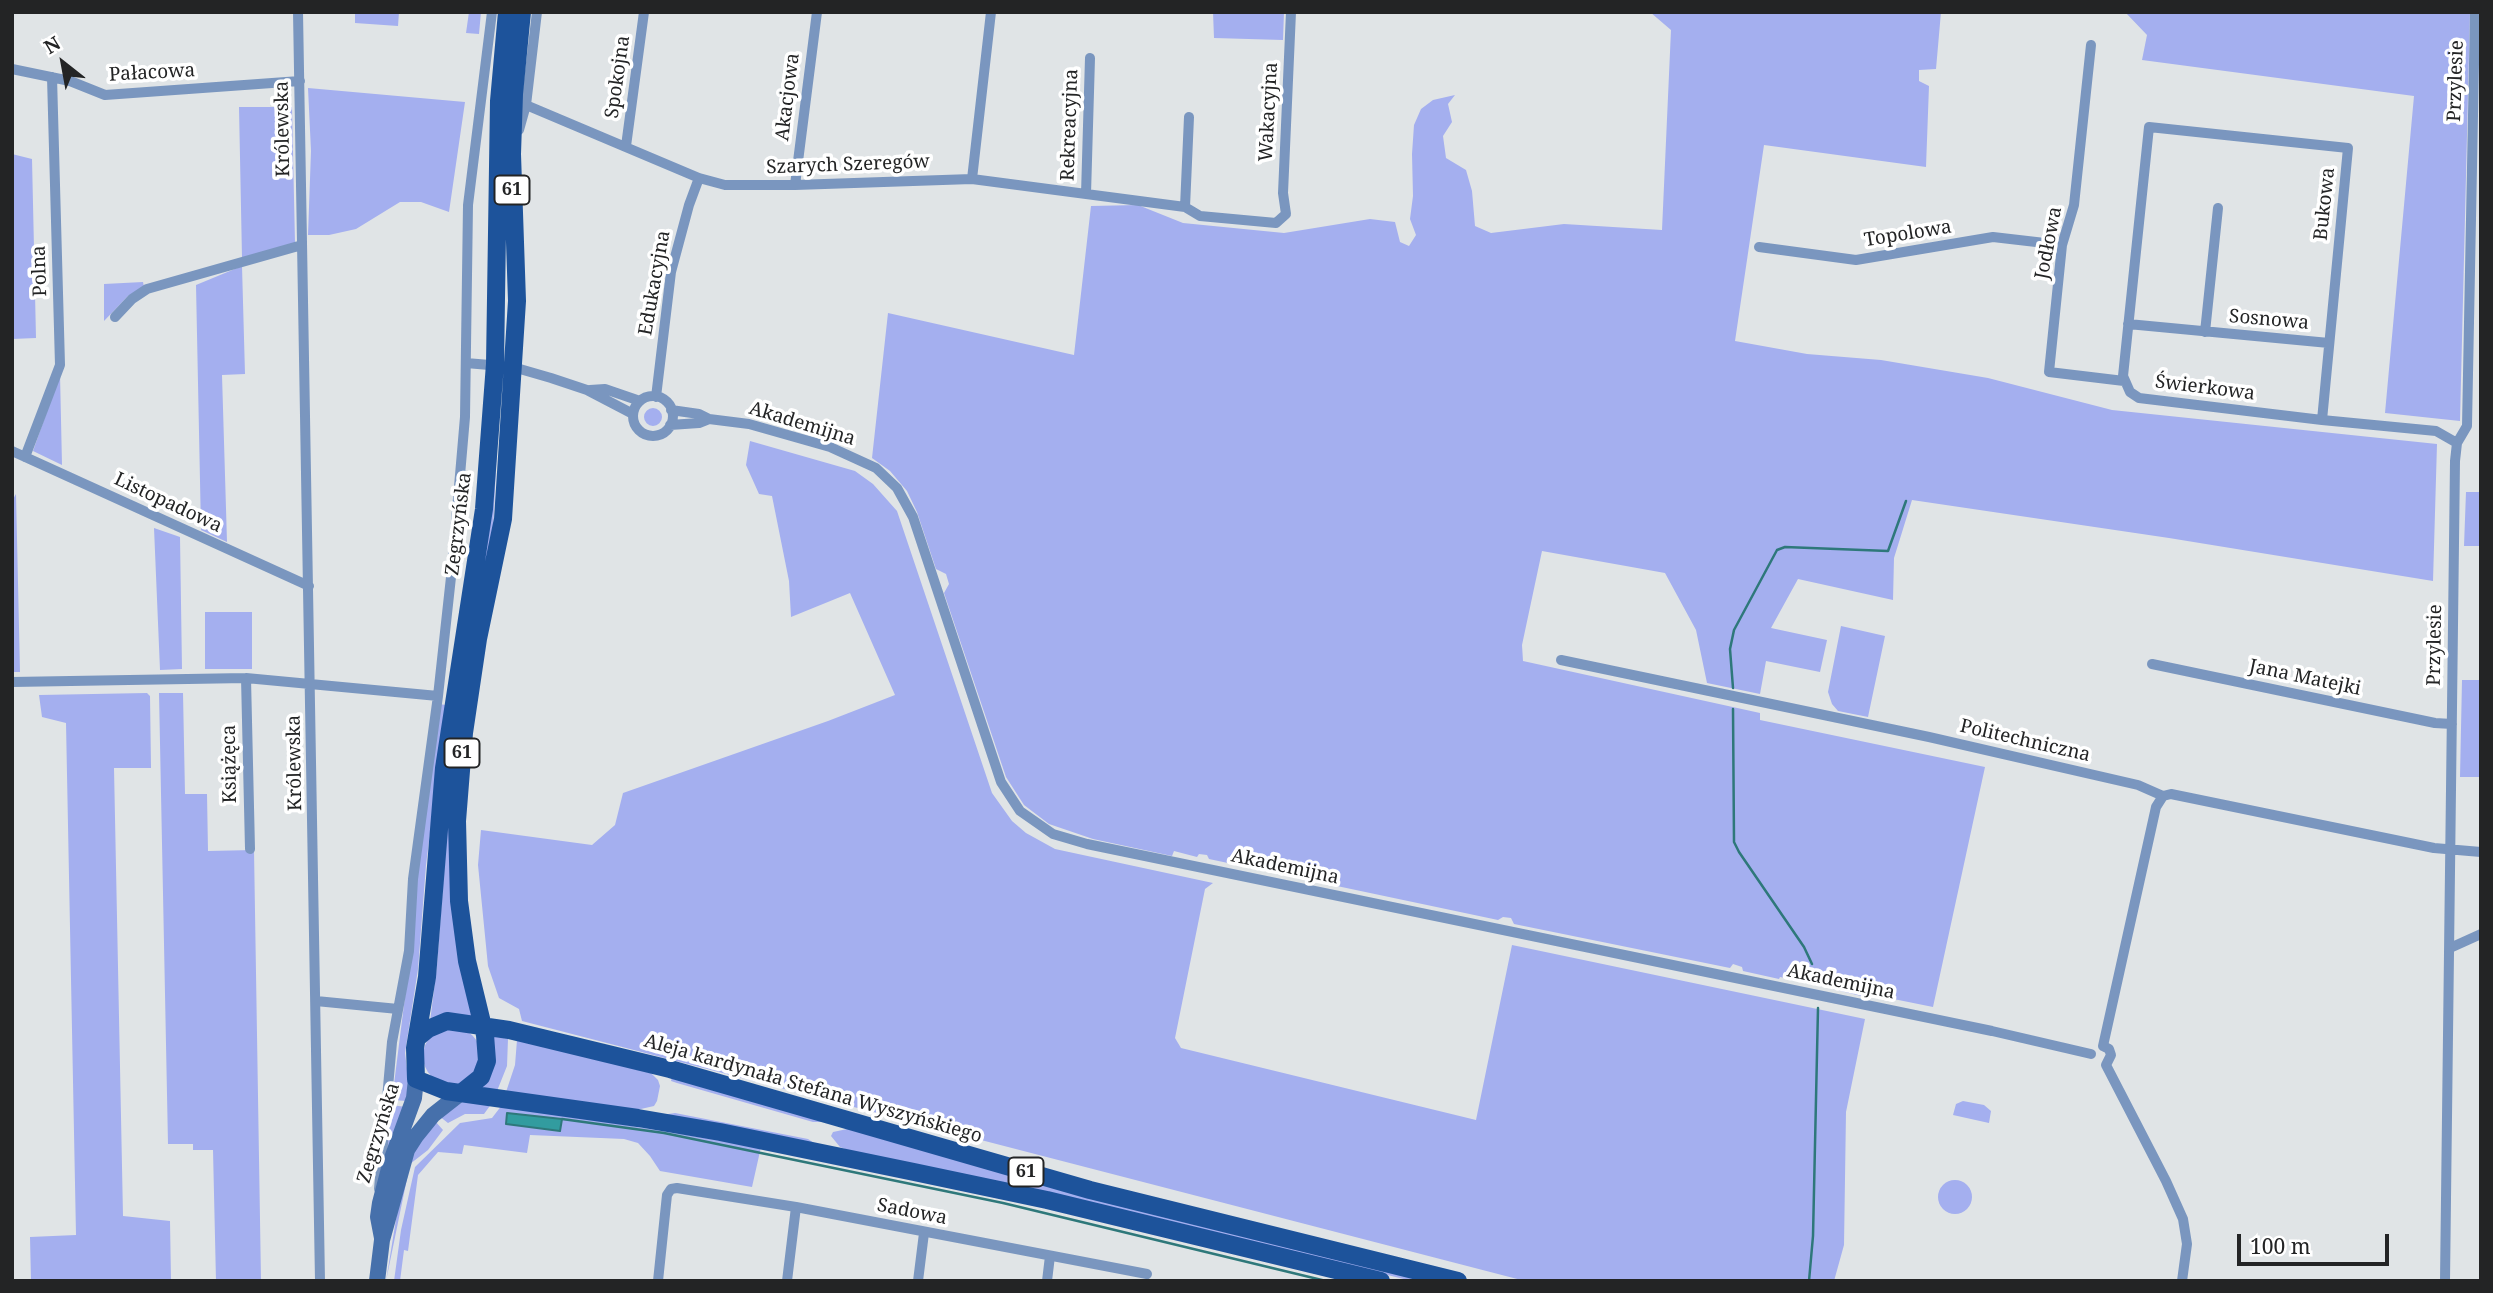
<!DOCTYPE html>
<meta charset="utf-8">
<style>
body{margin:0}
#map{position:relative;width:2493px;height:1293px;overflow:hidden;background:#e0e4e6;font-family:"Noto Serif",serif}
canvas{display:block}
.frame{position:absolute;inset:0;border:14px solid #232425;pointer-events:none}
.north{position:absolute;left:28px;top:28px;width:70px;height:70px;-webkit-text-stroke:5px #fff;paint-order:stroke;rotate:329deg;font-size:19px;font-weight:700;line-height:28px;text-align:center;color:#232425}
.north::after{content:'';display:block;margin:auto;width:24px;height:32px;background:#232425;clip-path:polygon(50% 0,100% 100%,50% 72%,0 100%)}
.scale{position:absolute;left:2237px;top:1234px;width:152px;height:32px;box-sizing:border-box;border:4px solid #232425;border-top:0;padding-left:9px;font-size:21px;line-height:24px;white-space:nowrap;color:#232425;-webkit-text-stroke:5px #fff;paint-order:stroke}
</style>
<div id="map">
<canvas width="2493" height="1293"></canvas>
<div class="frame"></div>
<div class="north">N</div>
<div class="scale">100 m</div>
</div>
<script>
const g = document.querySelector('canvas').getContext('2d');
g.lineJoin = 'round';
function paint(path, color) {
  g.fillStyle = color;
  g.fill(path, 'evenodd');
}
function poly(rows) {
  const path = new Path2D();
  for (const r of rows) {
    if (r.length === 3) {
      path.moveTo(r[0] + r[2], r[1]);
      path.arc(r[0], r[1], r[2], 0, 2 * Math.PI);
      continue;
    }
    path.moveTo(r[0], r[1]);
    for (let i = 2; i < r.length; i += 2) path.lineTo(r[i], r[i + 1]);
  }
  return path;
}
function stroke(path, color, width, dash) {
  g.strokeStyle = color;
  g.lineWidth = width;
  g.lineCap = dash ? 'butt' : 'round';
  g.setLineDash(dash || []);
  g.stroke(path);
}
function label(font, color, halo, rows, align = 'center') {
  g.font = font + ' "Noto Serif",serif';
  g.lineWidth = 7;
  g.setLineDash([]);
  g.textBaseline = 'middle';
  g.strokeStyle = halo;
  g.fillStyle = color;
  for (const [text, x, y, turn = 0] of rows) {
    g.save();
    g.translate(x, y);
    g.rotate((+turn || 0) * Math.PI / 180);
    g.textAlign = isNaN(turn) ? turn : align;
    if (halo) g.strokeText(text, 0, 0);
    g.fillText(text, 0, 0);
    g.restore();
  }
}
const green = poly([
 [355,12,399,12,398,26,355,23],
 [469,12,481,12,479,34,466,33],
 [1213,12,1284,12,1283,40,1214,38],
 [1650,12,1941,12,1936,69,1919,70,1919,81,1929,86,1926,167,1764,145,1735,341,1807,354,1881,360,1988,378,2112,410,2437,444,2433,581,2169,538,1912,500,1894,558,1893,600,1798,579,1771,628,1827,640,1820,672,1766,661,1760,694,1707,683,1696,630,1665,573,1542,551,1522,645,1523,661,1760,713,1760,720,1985,767,1933,1007,1869,994,1861,996,1801,981,1801,978,1792,975,1791,979,1780,977,1779,979,1743,971,1742,967,1733,964,1730,968,1514,924,1511,918,1503,917,1498,920,1209,859,1207,855,1199,854,1197,857,1174,851,1172,856,1093,839,1049,824,1024,805,1006,777,944,593,949,584,946,574,936,569,917,512,907,491,890,471,872,458,888,313,1074,355,1091,206,1138,205,1183,223,1284,233,1370,219,1395,222,1400,242,1409,246,1416,235,1410,219,1413,196,1412,154,1414,125,1421,109,1433,100,1455,95,1448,104,1452,122,1443,136,1446,158,1466,170,1472,191,1475,226,1491,233,1564,224,1662,230,1671,30],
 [2125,12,2470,12,2460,421,2385,413,2414,96,2142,60,2147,35],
 [308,88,465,102,449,212,421,202,400,202,356,229,329,235,308,235,311,151],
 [239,107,292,107,295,243,242,258],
 [12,154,32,159,36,338,12,339],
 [242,266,245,374,222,375,227,542,201,530,196,285],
 [143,282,144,287,128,296,104,321,104,284],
 [60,374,62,465,33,451],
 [499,404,493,531,462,693,454,762,450,822,451,868,457,935,473,1019,447,1016,430,1022,437,965,452,762,460,694,487,540],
 [653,417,9],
 [750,441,855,471,873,484,897,511,992,793,1012,821,1026,833,1055,849,1213,883,1205,889,1175,1038,1181,1048,1476,1120,1512,945,1865,1019,1846,1112,1844,1245,1834,1281,1525,1281,522,1021,519,1009,499,998,488,966,478,865,481,830,592,845,615,825,623,793,828,721,895,695,850,593,791,617,789,581,772,496,759,494,746,465],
 [2466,492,2481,492,2481,546,2464,546],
 [16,494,20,672,12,672,12,501],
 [154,528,180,537,182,669,160,670],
 [205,612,252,612,252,669,205,669],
 [1841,626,1885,636,1868,717,1838,711,1832,704,1828,692],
 [2462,680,2481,680,2481,777,2460,777],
 [147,693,150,696,151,768,114,768,123,1216,170,1221,171,1281,31,1281,30,1237,76,1235,66,723,42,717,39,695],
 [159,693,183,693,185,794,207,794,208,851,254,850,261,1281,216,1281,213,1150,193,1150,193,1144,168,1144],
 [439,704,446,705,426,865,418,969,405,1053,409,1085,407,1101,392,1100,408,973,418,854],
 [452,1056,29],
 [492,1035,508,1039,507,1066,497,1091,481,1089,495,1061],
 [517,1040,651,1073,658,1080,660,1086,657,1101,654,1106,632,1111,506,1092,515,1065],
 [672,1076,824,1122,813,1122,677,1083,671,1081],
 [464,1101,492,1103,484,1114,465,1114,448,1123,439,1116],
 [1963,1101,1984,1105,1991,1111,1989,1123,1953,1115,1956,1104],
 [391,1105,406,1107,381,1167],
 [502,1105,761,1147,752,1187,660,1171,650,1156,638,1143,624,1139,530,1135,527,1153,464,1145,462,1154,438,1152,418,1175,408,1251,404,1250,400,1281,394,1281,401,1230,415,1167,460,1123,492,1118],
 [675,1113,808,1139,817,1145,662,1115],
 [435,1121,443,1130,428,1150,410,1164,386,1281,399,1201,412,1153],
 [852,1128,1446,1281,1412,1281,1093,1203,850,1151,840,1147,831,1136,833,1132],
 [1955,1197,17]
]);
const water = poly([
 [507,1113,562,1119,560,1131,506,1124,507,1113]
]);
const stream = poly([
 [1733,688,1730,649,1734,630,1777,550,1785,547,1888,551,1906,501],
 [1733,709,1734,842,1739,852,1804,947,1812,964],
 [1817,977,1818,984],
 [562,1119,664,1133,1003,1203,1326,1281],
 [1809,1281,1813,1236,1818,1008]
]);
const street = poly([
 [298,12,320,1281],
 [2091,45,2074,205,2062,245,2049,372,2124,381],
 [12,69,70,81,105,95,300,81],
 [526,105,699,178,725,185,795,185,972,179,1185,207,1200,216,1276,223,1286,214,1283,193,1291,12],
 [519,130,526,105,537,12],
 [626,146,644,12],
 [972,179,991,12],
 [795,185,817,12],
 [1086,194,1090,58],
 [1185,207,1189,117],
 [1759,247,1856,260,1993,237,2062,245],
 [115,317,132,299,147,289,302,245],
 [2128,324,2329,343],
 [2205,332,2218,208],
 [466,363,513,367,551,378,587,390,633,414],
 [590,390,605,389,640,401],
 [653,416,20],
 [656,397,671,272,689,205,699,178],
 [671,410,699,414,709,419,749,424,830,447,876,468,897,488,913,517,1001,782,1020,811,1053,834,1087,844,1992,1031,2091,1054],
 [2322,420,2348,148,2149,127,2123,376,2130,392,2139,398,2322,420,2436,431,2457,443],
 [670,425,699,423,709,419],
 [12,451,309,586],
 [25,457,60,365,52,77],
 [1561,660,1929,737,2138,785,2163,796,2171,794,2434,848,2481,852],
 [2152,664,2435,723,2452,724],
 [246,678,250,849],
 [12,682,246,678,438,696],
 [2450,948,2481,934],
 [316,1001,398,1009],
 [2103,1046,2156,807,2163,796],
 [2103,1046,2109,1049,2111,1055,2106,1065],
 [2106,1065,2166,1181,2183,1219,2187,1244,2182,1281],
 [379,1189,392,1042,409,951,413,879,438,696,452,568,465,417,468,205,492,12],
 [658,1281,667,1195,671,1189,677,1188,796,1207,1147,1274],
 [787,1281,796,1207],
 [918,1281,924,1233],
 [1047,1281,1050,1256],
 [2445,1281,2455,461,2457,443,2467,426,2475,12]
]);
const secondary = poly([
 [382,1238,378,1217,380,1203,391,1161,414,1098,416,1079],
 [377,1281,382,1240,407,1150,416,1136,433,1115,461,1093]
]);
const primary = poly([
 [507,12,499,101,495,364,484,509,444,768,427,977,415,1048,416,1079,446,1091,638,1118,720,1132,914,1172,1047,1200,1381,1281],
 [417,1038,428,1029,447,1021,509,1030,670,1069,1090,1190,1458,1281],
 [461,1093,481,1077,487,1061,485,1035,467,961,459,901,457,821,464,733,478,639,503,519,517,301,512,154,514,94,522,12]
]);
const shields = [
 [512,190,35],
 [462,753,35],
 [1026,1172,35]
];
const shieldNames = [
 ["61",512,190],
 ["61",462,753],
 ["61",1026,1172]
];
const streetNames = [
 ["Pałacowa",152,73,-3],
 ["Spokojna",618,77,-82],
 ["Przylesie",2456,81,-88],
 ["Akacjowa",788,97,-83],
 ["Wakacyjna",1269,112,-87],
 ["Rekreacyjna",1070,125,-88],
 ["Królewska",283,129,-91],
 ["Szarych Szeregów",848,165,-2],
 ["Bukowa",2325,204,-84],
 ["Topolowa",1908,234,-9],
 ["Jodłowa",2049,243,-79],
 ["Polna",40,271,-92],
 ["Edukacyjna",655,283,-80],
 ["Sosnowa",2269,320,5],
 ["Świerkowa",2205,388,7],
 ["Akademijna",802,424,17],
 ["Listopadowa",168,503,25],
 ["Zegrzyńska",459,524,-83],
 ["Przylesie",2435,645,-89],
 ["Jana Matejki",2305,678,12],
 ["Politechniczna",2025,741,13],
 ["Królewska",295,763,-91],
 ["Książęca",230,764,-91],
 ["Akademijna",1285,867,12],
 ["Akademijna",1841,982,12],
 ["Aleja kardynała Stefana Wyszyńskiego",813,1089,16],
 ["Zegrzyńska",379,1133,-73],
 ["Sadowa",912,1212,11]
];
paint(green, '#a4afef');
paint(water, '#329c9f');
stroke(water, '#2e787a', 2);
stroke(stream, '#2e787a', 2.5);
stroke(street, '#7a96bf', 10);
stroke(secondary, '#4670ab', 16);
stroke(primary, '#1d539b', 18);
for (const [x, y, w] of shields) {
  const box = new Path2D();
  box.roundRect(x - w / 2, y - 14.5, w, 29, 5);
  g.fillStyle = '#fff';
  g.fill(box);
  stroke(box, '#232425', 2);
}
label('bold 18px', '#232425', null, shieldNames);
label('19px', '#232425', '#fff', streetNames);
</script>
